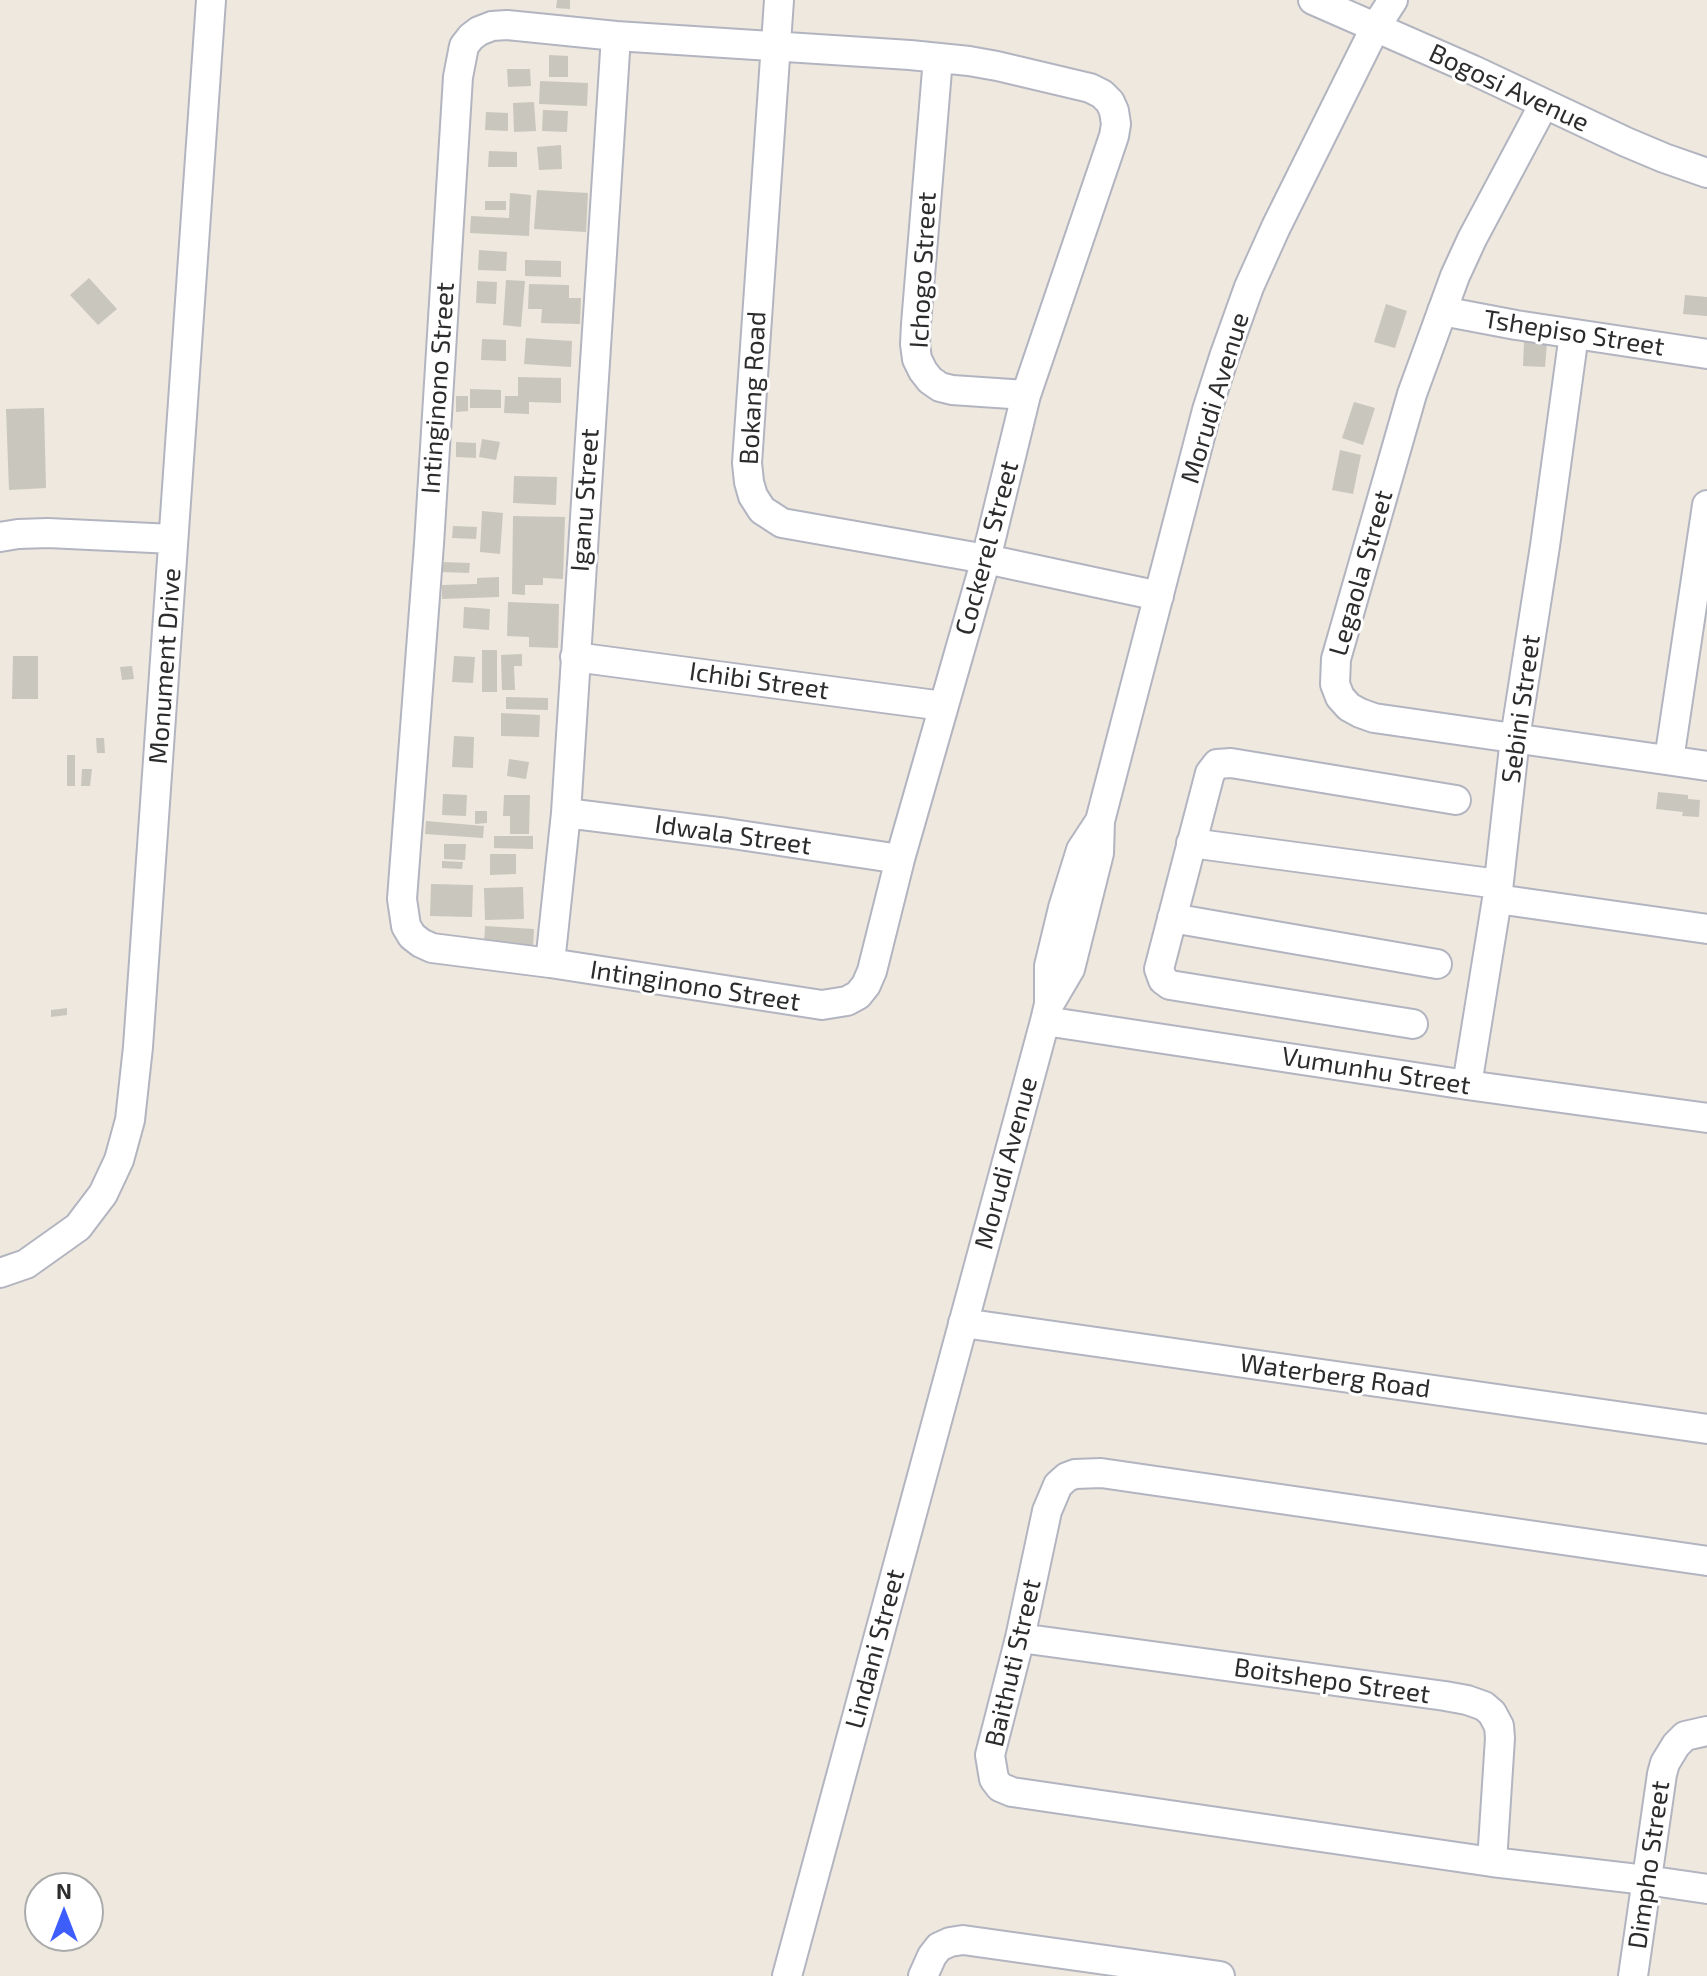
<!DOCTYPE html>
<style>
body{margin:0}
#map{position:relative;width:1707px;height:1976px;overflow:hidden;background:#eee8df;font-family:"Exo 2",sans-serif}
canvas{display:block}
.north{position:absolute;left:24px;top:1872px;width:80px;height:80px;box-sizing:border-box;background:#fff;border:2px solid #ababab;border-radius:50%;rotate:0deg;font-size:22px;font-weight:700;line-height:32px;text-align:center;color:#2c2c2c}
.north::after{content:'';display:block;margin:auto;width:28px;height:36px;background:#3d5dfd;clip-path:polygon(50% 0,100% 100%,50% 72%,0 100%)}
</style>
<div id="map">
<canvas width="1707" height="1976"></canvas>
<div class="north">N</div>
</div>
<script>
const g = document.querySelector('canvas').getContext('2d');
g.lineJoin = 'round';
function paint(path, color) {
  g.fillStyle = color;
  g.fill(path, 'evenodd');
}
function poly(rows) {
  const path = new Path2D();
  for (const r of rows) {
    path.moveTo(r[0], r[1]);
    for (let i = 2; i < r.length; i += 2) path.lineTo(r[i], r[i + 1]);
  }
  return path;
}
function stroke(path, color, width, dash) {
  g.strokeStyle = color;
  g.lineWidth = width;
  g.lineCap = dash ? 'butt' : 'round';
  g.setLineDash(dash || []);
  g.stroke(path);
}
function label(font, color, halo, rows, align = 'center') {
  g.font = font + ' "Exo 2",sans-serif';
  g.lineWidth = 6;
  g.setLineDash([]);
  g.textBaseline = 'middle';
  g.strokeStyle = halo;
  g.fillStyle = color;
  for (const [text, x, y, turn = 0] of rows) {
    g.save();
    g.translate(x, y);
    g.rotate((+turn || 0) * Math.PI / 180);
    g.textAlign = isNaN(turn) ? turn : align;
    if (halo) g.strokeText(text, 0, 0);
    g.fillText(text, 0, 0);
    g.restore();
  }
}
const building = poly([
 [557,0,570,0,570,9,556,8],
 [549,55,568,56,568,77,549,77],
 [507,69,530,69,531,86,508,87],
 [540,81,588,83,587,106,539,104],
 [534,102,536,131,514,132,513,103],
 [543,110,568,111,567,132,542,131],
 [486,112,508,113,508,131,485,130],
 [561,145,562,169,539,170,537,147],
 [489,151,517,152,517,167,488,167],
 [537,190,588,193,586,232,534,229],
 [510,193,531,195,529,236,470,233,471,216,509,218],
 [485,201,506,201,506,210,485,210],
 [479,250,507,252,506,271,478,270],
 [525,260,561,261,561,277,525,276],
 [89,278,117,309,98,325,70,295],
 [506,280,525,281,521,327,503,325],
 [477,281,497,282,496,304,476,303],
 [529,284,569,285,569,298,581,298,580,324,541,323,542,309,528,309],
 [1685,295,1707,297,1707,316,1683,314],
 [1386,304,1407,311,1395,348,1374,342],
 [526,338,572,341,571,367,524,364],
 [482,339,506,340,506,361,481,360],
 [1524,342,1547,343,1545,367,1523,366],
 [518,377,561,378,561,403,529,402,529,414,504,413,505,396,518,396],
 [470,389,501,390,501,408,470,408],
 [456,396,468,396,468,411,456,412],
 [1354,402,1375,408,1363,445,1342,438],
 [44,408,46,488,9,490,6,409],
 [482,439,500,442,496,460,479,457],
 [456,442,476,443,476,458,456,457],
 [1340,450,1361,455,1353,494,1332,490],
 [514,476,557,477,556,505,513,503],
 [482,511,503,513,500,554,480,552],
 [513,516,565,517,563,579,543,578,543,585,525,585,525,595,512,594],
 [453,526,477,527,476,539,452,538],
 [442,562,470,563,469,573,442,572],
 [499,577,499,597,442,599,442,585,477,584,477,578],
 [508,602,559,604,558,648,529,647,529,637,507,636],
 [464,607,490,609,489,630,463,628],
 [482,650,497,650,497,692,482,692],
 [522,654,522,666,514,666,515,690,502,690,501,655],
 [13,656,38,656,38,699,12,699],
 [454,656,475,657,473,683,452,682],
 [132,666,134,679,122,680,120,667],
 [506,697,548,698,548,710,506,709],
 [501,713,540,715,539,737,501,736],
 [454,736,474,737,473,768,452,767],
 [96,738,104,738,105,753,97,753],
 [67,755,75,755,75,786,67,786],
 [509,759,529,762,526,779,507,776],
 [82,769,92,769,90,786,81,786],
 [1658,792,1688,795,1688,799,1700,800,1699,817,1682,816,1683,812,1656,809],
 [443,794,467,795,466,816,442,815],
 [504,795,530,795,529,834,510,834,510,816,503,816],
 [475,811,487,811,487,823,475,824],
 [426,821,484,826,483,838,425,834],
 [494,836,533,836,533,849,494,848],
 [444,844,466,844,465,860,444,859],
 [490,854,516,854,516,874,490,875],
 [442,861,463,862,462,869,442,868],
 [431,884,473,885,472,917,430,916],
 [523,887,524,919,485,920,484,888],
 [485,926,534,929,533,948,484,945],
 [67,1008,67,1015,51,1017,51,1010]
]);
const minor = poly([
 [779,0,747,463,749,482,753,496,762,510,782,523,986,559,1159,596],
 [1313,0,1473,70,1626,142,1664,158,1707,173],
 [507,25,616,36,910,55,969,61,997,66,1090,88,1102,94,1110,102,1114,111,1116,124,1114,136,1026,395,986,559,900,859,872,971,866,985,858,995,847,1001,822,1005,550,963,432,948,421,943,412,936,406,926,402,899,429,544,458,77,464,46,471,37,479,31,492,26,507,25],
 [938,58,916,324,915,344,917,359,923,371,930,380,940,387,952,390,1026,395],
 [1544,104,1472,239,1455,276,1412,394,1336,659,1335,684,1340,697,1349,707,1360,713,1374,718,1707,766],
 [1442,311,1516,325,1707,354],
 [0,537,18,534,48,533,173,539],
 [575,657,943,706],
 [1669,760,1707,505],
 [566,813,726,833,900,859],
 [1191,843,1498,884],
 [1497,899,1707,929],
 [1172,918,1437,964],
 [550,963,566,813,616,36],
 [1050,1003,1070,969,1099,853,1100,821,1207,410,1224,357,1249,287,1276,227,1375,28,1393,0],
 [1045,1021,1467,1085,1707,1118],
 [1413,1024,1170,985,1163,980,1159,969,1210,773,1217,764,1231,763,1456,800],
 [1467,1085,1497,899,1515,738,1545,546,1574,334],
 [0,1273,26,1264,78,1227,103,1194,119,1160,130,1120,138,1047,211,0],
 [963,1323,1707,1429],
 [1707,1561,1101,1473,1075,1474,1067,1477,1058,1485,1047,1511,1020,1638,990,1755,994,1779,1000,1787,1012,1792,1492,1862,1646,1880,1707,1889],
 [1020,1638,1445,1696,1467,1700,1484,1706,1492,1713,1499,1726,1500,1738,1492,1862],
 [787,1976,1045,1021,1049,1004,1049,966,1063,908,1081,850,1100,821],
 [923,1976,932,1956,939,1947,950,1942,963,1940,1220,1976],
 [1633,1976,1662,1774,1665,1763,1676,1745,1685,1736,1707,1731]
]);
const streetNames = [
 ["Bogosi Avenue",1509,88,25],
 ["Ichogo Street",923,270,-87],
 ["Tshepiso Street",1574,333,9],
 ["Intinginono Street",438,388,-86],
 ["Bokang Road",753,388,-87],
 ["Morudi Avenue",1215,398,-73],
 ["Iganu Street",585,500,-86],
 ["Cockerel Street",987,548,-75],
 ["Legaola Street",1361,573,-74],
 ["Monument Drive",165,666,-86],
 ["Ichibi Street",759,681,8],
 ["Sebini Street",1521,709,-82],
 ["Idwala Street",733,835,8],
 ["Intinginono Street",695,986,9],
 ["Vumunhu Street",1376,1071,9],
 ["Morudi Avenue",1006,1163,-75],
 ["Waterberg Road",1335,1376,8],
 ["Lindani Street",875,1649,-75],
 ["Baithuti Street",1013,1663,-77],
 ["Boitshepo Street",1332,1681,8],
 ["Dimpho Street",1649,1865,-82]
];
paint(building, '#c9c6bd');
stroke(minor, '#b2b5c0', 32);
stroke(minor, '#fff', 28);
label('26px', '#2c2c2c', '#fff', streetNames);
</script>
